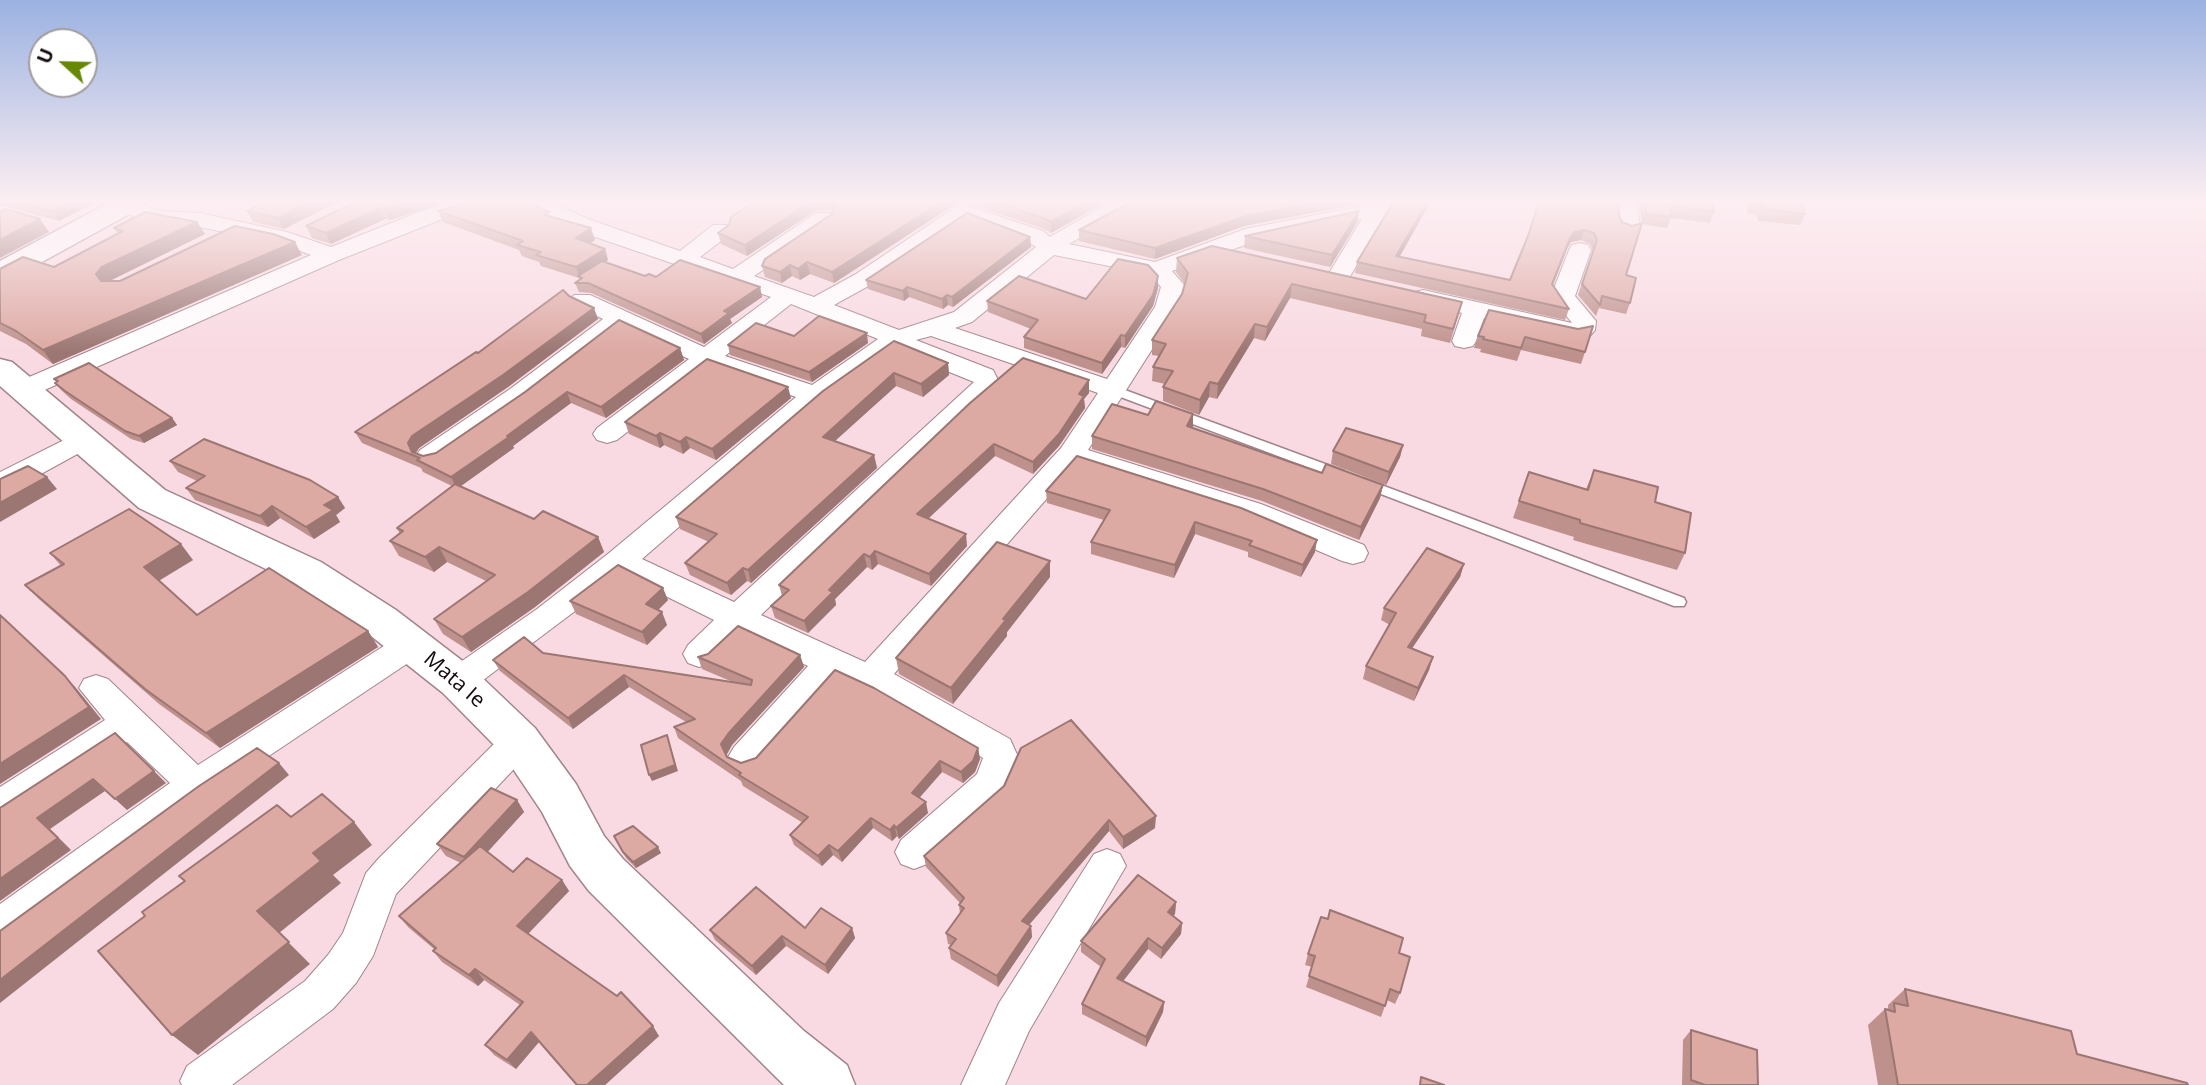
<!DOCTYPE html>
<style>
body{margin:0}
#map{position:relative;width:2206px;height:1085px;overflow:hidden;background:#f9dae2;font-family:"Open Sans",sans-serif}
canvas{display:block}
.north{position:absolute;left:28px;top:28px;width:70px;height:70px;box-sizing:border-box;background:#fff;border:2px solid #a19d9e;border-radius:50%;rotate:292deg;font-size:19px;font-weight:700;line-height:28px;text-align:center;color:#140a0c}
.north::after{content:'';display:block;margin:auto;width:24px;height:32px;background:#678806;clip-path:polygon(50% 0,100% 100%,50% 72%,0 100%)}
</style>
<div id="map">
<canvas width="2206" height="1085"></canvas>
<div class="north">U</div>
</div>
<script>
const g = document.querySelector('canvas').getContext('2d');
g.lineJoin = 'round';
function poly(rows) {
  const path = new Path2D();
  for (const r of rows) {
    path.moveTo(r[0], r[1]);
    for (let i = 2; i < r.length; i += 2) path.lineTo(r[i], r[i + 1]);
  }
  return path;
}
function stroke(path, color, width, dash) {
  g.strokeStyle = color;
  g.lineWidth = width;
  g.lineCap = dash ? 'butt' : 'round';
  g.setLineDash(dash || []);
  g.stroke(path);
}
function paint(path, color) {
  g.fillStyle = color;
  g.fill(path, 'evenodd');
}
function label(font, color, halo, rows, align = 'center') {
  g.font = font + ' "Open Sans",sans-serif';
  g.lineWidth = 7;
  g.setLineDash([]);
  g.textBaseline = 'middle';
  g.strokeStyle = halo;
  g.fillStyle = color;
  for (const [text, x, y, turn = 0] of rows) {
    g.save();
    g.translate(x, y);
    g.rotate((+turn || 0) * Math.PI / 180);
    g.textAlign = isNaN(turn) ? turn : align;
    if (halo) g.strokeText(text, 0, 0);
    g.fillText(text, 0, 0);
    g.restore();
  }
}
const lane = poly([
 [1114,386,1344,471,1346,474,1344,477,1334,477,1110,393,1108,390,1110,387,1114,386],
 [1365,479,1684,598,1686,602,1684,606,1674,606,1360,486,1358,483,1360,480,1365,479]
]);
const street = poly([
 [117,201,133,201,161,211,200,213,287,232,331,247,424,210,457,201,490,201,487,206,440,220,339,260,31,396,22,398,13,396,9,390,13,384,311,255,281,244,200,227,150,222,117,210,114,205,117,201],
 [521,201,548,201,588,219,680,251,713,225,729,225,732,230,729,235,700,257,733,269,816,213,832,213,835,218,832,223,754,276,814,297,856,274,957,206,965,205,1043,231,1050,237,1112,201,1138,201,1136,206,1069,244,1155,262,1245,229,1372,204,1374,201,1395,201,1346,283,1338,285,1330,283,1326,278,1362,219,1259,240,1172,271,1185,286,1179,307,1088,450,1261,504,1364,545,1368,553,1364,561,1353,564,1342,561,1241,518,1076,465,894,674,1010,739,1020,761,1003,796,927,864,914,869,901,864,895,852,901,840,977,774,983,758,859,686,837,678,758,767,746,772,734,767,728,757,734,747,808,666,741,634,710,663,699,667,688,663,683,654,688,645,714,620,623,575,470,690,458,694,446,690,441,681,446,672,537,609,609,553,796,397,710,367,617,440,607,443,597,440,593,434,597,428,689,359,622,328,528,401,440,462,430,465,420,462,416,456,420,450,510,389,603,319,574,305,570,300,574,295,590,295,704,347,771,297,572,229,524,206,521,201],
 [967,219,1027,241,1036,247,954,312,899,330,834,305,872,284,967,219],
 [1054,255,1149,274,1161,287,1155,307,1107,379,955,328,972,322,1054,255],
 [791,304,878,339,812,385,725,356,791,304],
 [931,336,1098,393,1061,448,865,662,761,615,1000,384,993,370,916,340,931,336],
 [895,350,974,382,734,602,642,559,824,401,895,350],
 [1616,201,1637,201,1640,227,1637,232,1629,234,1621,232,1618,227,1616,201],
 [1580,243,1588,245,1591,250,1575,296,1596,321,1595,330,1589,337,1580,339,1484,318,1476,341,1473,346,1464,348,1455,346,1452,341,1462,313,1415,302,1411,297,1415,292,1423,290,1572,323,1551,296,1569,250,1572,245,1580,243],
 [82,431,92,434,96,440,92,446,10,491,0,494,0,472,82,431],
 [412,632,423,635,428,644,423,653,209,796,14,940,0,945,0,904,170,783,127,742,13,817,0,822,0,787,105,720,79,688,84,679,96,675,108,679,198,765,401,635,412,632],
 [519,727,531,731,536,741,531,751,396,894,373,956,356,983,333,1009,232,1085,182,1085,180,1081,187,1066,305,981,328,955,343,933,366,873,379,858,507,731,519,727],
 [1107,849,1120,854,1126,866,1029,1031,1005,1085,961,1085,999,1003,1094,854,1107,849]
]);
const secondary = poly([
 [112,201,146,201,142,207,11,279,0,282,0,261,112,201],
 [0,359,12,362,165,490,321,562,396,610,473,669,535,728,576,784,604,836,623,859,804,1031,847,1065,855,1085,784,1085,589,891,570,866,542,812,503,754,443,693,366,632,293,582,139,508,0,386,0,359]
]);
const wall = poly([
 [0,201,98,201,59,221,0,205],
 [267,201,339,201,284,229,253,222,247,211],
 [357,201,449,201,390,220,385,219,331,244,312,238,306,226],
 [755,201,863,201,871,204,878,201,1107,201,1051,233,1044,229,966,203,957,203,834,283,810,274,800,280,792,276,782,283,765,277,762,266,832,214,833,211,832,210,815,211,747,256,721,244,718,233,729,225],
 [1394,201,1431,201,1399,257,1510,280,1528,236,1538,204,1520,201,1618,201,1619,216,1622,222,1632,226,1642,223,1639,201,1712,201,1714,212,1710,223,1671,218,1667,228,1642,224,1626,275,1630,303,1626,314,1599,308,1596,316,1578,295,1593,251,1590,244,1581,240,1571,242,1567,249,1553,285,1569,309,1565,320,1355,273,1357,262],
 [1745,201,1801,201,1805,214,1800,225,1758,221,1756,214,1748,214],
 [1175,202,1370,202,1244,226,1155,259,1079,241,1079,230],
 [438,211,551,216,595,240,589,243,605,249,608,260,605,262,645,276,760,287,762,297,730,319,732,323,704,344,591,293,579,292,575,283,580,280,579,278,541,266,539,262,522,256,519,250,443,222],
 [1359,211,1357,223,1330,267,1244,248,1245,236],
 [197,222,205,234,110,281,120,281,302,255,53,364,26,344,0,331,0,269,54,267,118,234,114,228],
 [1030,237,1031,247,953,307,948,305,943,309,909,297,904,301,868,289,866,280],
 [1177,258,1462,302,1450,343,1421,336,1422,329,1290,298,1265,341,1254,338,1217,399,1209,397,1199,415,1163,401,1163,387,1165,384,1152,381,1153,367,1159,356,1152,355,1152,340,1182,294,1185,284,1176,272],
 [1158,276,1158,288,1153,306,1125,348,1121,347,1102,374,1024,348,1024,337,1031,329,988,312,987,301,1086,299],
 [569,296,598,319,508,387,419,448,415,453,423,456,436,453,525,392,680,348,684,360,606,418,571,403,513,446,514,448,460,486,534,519,598,537,604,552,535,607,471,652,443,634,434,619,486,581,447,562,434,572,399,556,390,541,400,534,397,528,452,486,423,472,421,468,362,443,355,432],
 [1489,310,1585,352,1581,364,1521,350,1517,361,1480,352,1481,349,1474,348,1478,336],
 [894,341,948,363,949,375,923,397,896,386,835,441,874,455,877,468,751,583,747,581,731,595,690,575,685,563,709,542,680,529,676,517],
 [868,343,812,382,730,355,728,345],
 [54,379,172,418,177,425,144,443,131,439,71,399,61,390,55,383,57,382],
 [1089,380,1089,393,1084,399,1085,408,1059,446,1033,474,995,456,928,519,967,546,931,586,878,564,872,570,867,567,835,599,836,605,808,633,775,618,771,606,782,596,779,585],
 [791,398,716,460,690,448,683,454,664,445,660,448,629,434,625,422],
 [1193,414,1192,428,1322,473,1383,485,1380,498,1359,540,1262,501,1092,449,1092,436,1148,415],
 [1403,445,1400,457,1386,485,1331,464,1333,451],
 [1077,456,1315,552,1301,577,1248,557,1248,552,1195,534,1174,578,1091,554,1091,542,1104,520,1047,503,1046,491],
 [170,461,338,497,345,508,336,515,340,522,314,539,280,518,268,527,195,500,186,488,197,481,178,472],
 [1594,470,1655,502,1685,553,1677,570,1573,540,1574,537,1513,518,1529,472,1586,489],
 [50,553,193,560,159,581,197,615,368,631,378,647,220,748,159,704,40,600,25,585,61,566],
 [1464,564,1460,577,1412,648,1433,657,1429,670,1414,701,1363,679,1366,666,1390,625,1381,620,1384,608],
 [1050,577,1007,632,1007,636,953,704,899,674,896,658],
 [668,600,658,610,667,625,647,645,576,614,570,601],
 [543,653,735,683,702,669,698,657,800,655,804,667,732,745,726,755,727,757,741,763,978,748,980,759,975,772,963,783,942,772,919,798,928,813,899,839,897,836,892,841,873,828,842,862,833,855,822,866,794,845,790,835,803,823,743,786,741,781,678,738,674,727,686,722,629,687,573,729,500,671,493,660],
 [1004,786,1155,828,1123,849,1109,831,1029,925,1031,926,1032,937,998,987,951,959,949,948,951,945,948,944,946,933,960,914,959,905,960,903,926,867,924,856],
 [517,800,524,812,487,852,513,872,562,880,569,891,528,934,659,1036,605,1085,576,1085,539,1042,516,1069,494,1055,485,1045,520,1005,484,980,478,986,442,962,433,951,434,949,408,927,399,916,461,863,446,856,437,844],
 [614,836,661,853,636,868,626,858],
 [1176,902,1175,914,1173,916,1182,923,1181,934,1161,959,1148,949,1123,981,1164,1002,1163,1012,1146,1047,1082,1014,1082,1004,1101,967,1081,952,1081,941],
 [805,928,852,928,855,938,828,974,786,946,756,975,715,940,710,930],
 [1399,953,1400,993,1395,1004,1387,1000,1381,1017,1306,987,1312,967,1305,965,1308,954],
 [1905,989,2077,1054,2188,1085,1878,1085,1868,1025,1885,1009,1886,1010,1888,1008,1888,1005],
 [1691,1030,1758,1085,1682,1085,1683,1040]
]);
const shadedWall = poly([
 [74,201,98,201,59,221,53,212],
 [312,201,339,201,284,229,278,218],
 [410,201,449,201,390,220,385,209],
 [812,201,813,201,815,211,747,256,745,245],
 [943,201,956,201,957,203,834,283,832,272],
 [1089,201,1107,201,1051,233,1051,222],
 [1322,201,1371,201,1244,226,1155,259,1155,248,1246,216],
 [1428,201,1431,201,1394,267,1396,256],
 [380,208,385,219,331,244,326,233],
 [1359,211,1357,223,1330,267,1332,255],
 [40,219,49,232,0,258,0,240],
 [197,222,205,234,111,280,105,287,96,274,102,267],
 [591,228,595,240,580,250,576,238],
 [1584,230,1581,240,1571,242,1567,249,1549,295,1570,238,1575,232],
 [1030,237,1031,247,953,307,952,297],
 [295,242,302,255,53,364,43,350],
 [605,249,608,260,582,277,579,276,576,267],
 [807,262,810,274,800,280,798,269],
 [790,265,792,276,782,283,780,272],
 [1158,276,1158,288,1153,306,1125,348,1125,336],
 [1292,284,1290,298,1265,341,1267,327],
 [760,287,762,297,730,319,732,323,704,344,701,334,724,311],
 [907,287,909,297,904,301,903,291],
 [947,295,948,305,943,309,942,299],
 [594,308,598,319,508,387,419,448,414,456,408,443,412,436],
 [1255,324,1254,338,1217,399,1218,384],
 [867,333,868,343,812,382,809,372],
 [1121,335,1121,347,1102,374,1102,363],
 [680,348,684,360,606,418,601,407],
 [948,363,949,375,923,397,921,384],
 [894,373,896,386,826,449,823,437],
 [1089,380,1089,393,1084,399,1085,408,1059,446,1033,474,1033,462],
 [1210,382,1209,397,1199,415,1200,400],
 [788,387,791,398,716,460,712,449],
 [567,392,571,403,513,446,514,448,457,489,451,477],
 [1193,414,1193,427,1186,439,1187,426],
 [172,418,177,425,144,443,139,436],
 [660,433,664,445,660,448,656,436],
 [686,437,690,448,683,454,680,442],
 [994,444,995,456,919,527,917,514],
 [1403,445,1400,457,1386,485,1389,472],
 [874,455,877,468,751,583,748,570],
 [47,477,57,489,0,522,0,503],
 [1383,485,1380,498,1359,540,1361,527],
 [338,497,345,508,336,515,340,522,314,539,306,527,324,505],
 [272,506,280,518,268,527,260,516],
 [1195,522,1195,534,1174,578,1175,565],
 [966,534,967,546,931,586,929,574],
 [598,537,604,552,535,607,471,652,462,637],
 [1317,540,1315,552,1301,577,1303,565],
 [181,544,193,560,156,582,144,567],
 [439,547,447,562,434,572,425,557],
 [875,551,878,564,872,570,870,557],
 [864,554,867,567,835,599,836,605,808,633,804,621,829,590],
 [1050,561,1050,577,1007,632,1007,636,953,704,951,688,1003,619],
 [1464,564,1460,577,1405,659,1408,647],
 [743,568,747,581,731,595,727,583],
 [663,588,668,600,651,617,646,604],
 [662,612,667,625,647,645,642,632],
 [368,631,378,647,220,748,206,733],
 [800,655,804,667,732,745,726,756,721,744,728,734],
 [1433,657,1429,670,1414,701,1418,688],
 [624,675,629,687,573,729,568,718],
 [65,676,76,688,101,719,0,784,0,764],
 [667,735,678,771,652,781,649,775],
 [978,748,980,759,975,772,963,783,961,772],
 [940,761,942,772,914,804,912,793],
 [279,763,289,775,0,1003,0,980],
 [154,771,166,783,127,810,115,799],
 [93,779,105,791,50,829,71,850,0,901,0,879,37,818],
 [517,800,524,812,473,868,464,857],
 [926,802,928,813,899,839,896,828],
 [1156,816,1155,828,1123,849,1123,837],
 [871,818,873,828,842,862,838,851],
 [1109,820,1109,831,1023,932,1022,921],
 [354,822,372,845,333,875,341,883,279,933,310,964,198,1055,172,1035,257,911,313,853],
 [894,825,897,836,892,841,890,830],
 [829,845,833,855,822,866,818,856],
 [658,847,661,853,636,868,633,862],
 [562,880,569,891,525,937,517,926],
 [1176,902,1175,914,1167,924,1168,912],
 [1182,923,1181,934,1161,959,1162,948],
 [1031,926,1032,937,998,987,997,976],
 [852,928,855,938,828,974,825,965],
 [782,936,786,946,756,975,752,966],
 [1148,938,1148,949,1117,989,1117,978],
 [475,969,484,980,478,986,469,975],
 [1164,1002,1163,1012,1146,1047,1146,1037],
 [653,1026,659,1036,605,1085,587,1085],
 [531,1032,539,1042,516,1069,507,1060]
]);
const building = poly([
 [13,201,74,201,53,212,13,201],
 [267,201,312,201,278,218,247,211,267,201],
 [357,201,410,201,385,209,380,208,326,233,306,226,357,201],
 [473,201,526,201,549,212,545,215,591,228,576,238,605,249,576,267,536,255,541,252,517,245,523,241,438,211,473,201],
 [755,201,812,201,745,245,718,233,729,225,731,217,755,201],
 [831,201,863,201,871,204,878,201,943,201,832,272,807,262,798,269,790,265,780,272,762,266,765,259,832,214,835,206,831,201],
 [992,201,1089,201,1051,222,1043,218,992,201],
 [1132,201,1170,201,1175,202,1183,201,1322,201,1246,216,1155,248,1079,230,1132,201],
 [1394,201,1428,201,1396,256,1510,280,1528,236,1539,201,1618,201,1619,216,1622,222,1632,226,1642,223,1626,275,1636,278,1630,303,1602,296,1600,305,1582,284,1597,240,1594,233,1584,230,1575,232,1570,238,1552,284,1569,309,1357,262,1394,201],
 [1644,201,1712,201,1714,212,1670,206,1671,217,1646,214,1644,201],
 [1753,201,1801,201,1805,214,1763,209,1761,203,1753,202,1753,201],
 [6,209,40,219,0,240,0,212,6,209],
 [1359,211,1332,255,1245,236,1359,211],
 [145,212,197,222,102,267,96,274,101,281,120,281,235,226,273,234,295,242,43,350,16,331,0,323,0,269,23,257,54,267,123,231,114,228,145,212],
 [967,213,1030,237,952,297,947,295,942,299,907,287,903,291,866,280,967,213],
 [1212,246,1462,302,1453,329,1424,322,1426,315,1292,284,1267,327,1255,324,1218,384,1210,382,1200,400,1163,387,1173,371,1153,367,1166,344,1152,340,1182,294,1188,273,1177,258,1212,246],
 [1118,259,1148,265,1158,276,1153,295,1125,336,1121,335,1102,363,1024,337,1038,320,987,301,1019,276,1086,299,1118,259],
 [680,260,760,287,724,311,729,313,701,334,588,283,575,283,582,278,578,276,602,261,645,276,649,274,656,277,680,260],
 [563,290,569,296,594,308,503,375,412,436,408,443,412,452,423,456,436,453,525,392,619,320,680,348,601,407,567,392,507,436,509,437,451,477,417,460,420,458,355,432,476,352,478,353,563,290],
 [1489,310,1578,329,1593,326,1585,352,1525,337,1521,348,1483,339,1484,337,1478,336,1489,310],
 [819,316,867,333,809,372,728,345,756,323,794,336,819,316],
 [894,341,948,363,921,384,894,373,823,437,874,455,748,570,743,568,727,583,685,563,717,534,676,517,823,391,894,341],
 [1023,358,1089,380,1079,394,1084,396,1059,434,1033,462,994,444,917,514,966,534,929,574,875,551,870,557,864,554,829,590,833,592,804,621,771,606,789,590,779,585,970,403,1023,358],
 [707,359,788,387,712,449,686,437,680,442,660,433,656,436,625,422,707,359],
 [89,363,172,418,139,436,125,431,65,391,55,383,58,381,54,379,89,363],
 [1156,401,1193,414,1187,426,1322,473,1326,464,1383,485,1361,527,1263,489,1092,436,1112,404,1148,415,1156,401],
 [1346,428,1403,445,1389,472,1333,451,1346,428],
 [204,439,310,480,338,497,324,505,333,510,306,527,272,506,260,516,186,488,205,476,170,461,204,439],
 [1077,456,1241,508,1317,540,1303,565,1249,545,1252,541,1195,522,1175,565,1091,542,1110,510,1046,491,1077,456],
 [28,466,47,477,0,503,0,479,28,466],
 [1594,470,1658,487,1655,502,1691,513,1685,553,1580,523,1580,520,1519,501,1529,472,1588,490,1594,470],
 [455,484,534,519,543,511,598,537,528,592,462,637,434,619,495,575,439,547,425,557,390,541,403,531,397,528,455,484],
 [129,509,181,544,144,567,197,615,269,568,368,631,206,733,145,689,25,585,64,564,50,553,129,509],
 [997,542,1050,561,1003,619,1006,620,951,688,896,658,997,542],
 [1427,548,1464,564,1408,647,1433,657,1418,688,1366,666,1396,613,1384,608,1427,548],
 [618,565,663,588,646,604,662,612,642,632,570,601,618,565],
 [0,615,65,676,89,707,0,764,0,615],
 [738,626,800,655,728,734,721,744,727,757,741,763,756,758,835,670,874,688,978,748,973,761,961,772,940,761,912,793,926,802,896,828,894,825,890,830,871,818,838,851,829,845,818,856,790,835,808,817,739,775,741,773,674,727,695,719,624,675,568,718,493,660,524,637,543,653,751,685,752,680,698,657,708,654,738,626],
 [1071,720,1156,816,1123,837,1109,820,1022,921,1031,926,997,976,949,948,956,939,946,933,964,908,959,905,964,898,924,856,1004,786,1021,748,1071,720],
 [115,733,154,771,115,799,93,779,37,818,58,838,0,879,0,808,115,733],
 [667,735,675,765,649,775,641,745,667,735],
 [257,748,279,763,0,980,0,931,199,786,257,748],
 [491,788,517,800,464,857,437,844,491,788],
 [322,794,354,822,313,853,321,861,257,911,289,942,172,1035,98,951,145,916,142,912,185,881,179,876,277,805,291,817,322,794],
 [633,826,658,847,633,862,623,852,614,836,633,826],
 [480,846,513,872,527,858,562,880,517,926,617,996,621,992,653,1026,587,1085,577,1085,531,1032,507,1060,485,1045,523,1002,475,969,469,975,433,951,436,948,399,916,480,846],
 [1138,875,1176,902,1168,912,1182,923,1162,948,1148,938,1117,978,1164,1002,1146,1037,1082,1004,1105,959,1081,941,1138,875],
 [756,887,805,928,821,908,852,928,825,965,782,936,752,966,710,930,756,887],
 [1330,910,1403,938,1399,953,1410,957,1400,993,1390,989,1385,1006,1309,976,1315,956,1308,954,1321,917,1328,919,1330,910],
 [1905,989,2071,1031,2077,1054,2187,1083,2188,1085,1898,1085,1885,1009,1895,1012,1894,1003,1908,1006,1905,989],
 [1691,1030,1757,1050,1758,1085,1705,1085,1691,1080,1691,1030],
 [1421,1077,1444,1085,1420,1085,1421,1077]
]);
const streetNames = [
 ["Mata Ie",454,680,41]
];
stroke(lane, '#a1848c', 3);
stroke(street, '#a1848c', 2);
stroke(secondary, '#a1848c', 3);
paint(lane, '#fff');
paint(street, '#fff');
paint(secondary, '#fff');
paint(wall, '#be918c');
paint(shadedWall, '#9b7672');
paint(building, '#dda9a3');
stroke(building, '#9b7672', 2);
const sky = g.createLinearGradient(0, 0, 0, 353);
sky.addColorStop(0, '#9bb2e1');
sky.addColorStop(0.57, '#fceef2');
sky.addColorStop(1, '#fceef200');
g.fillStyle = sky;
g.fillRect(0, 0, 2206, 353);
label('21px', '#140a0c', '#fff', streetNames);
</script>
